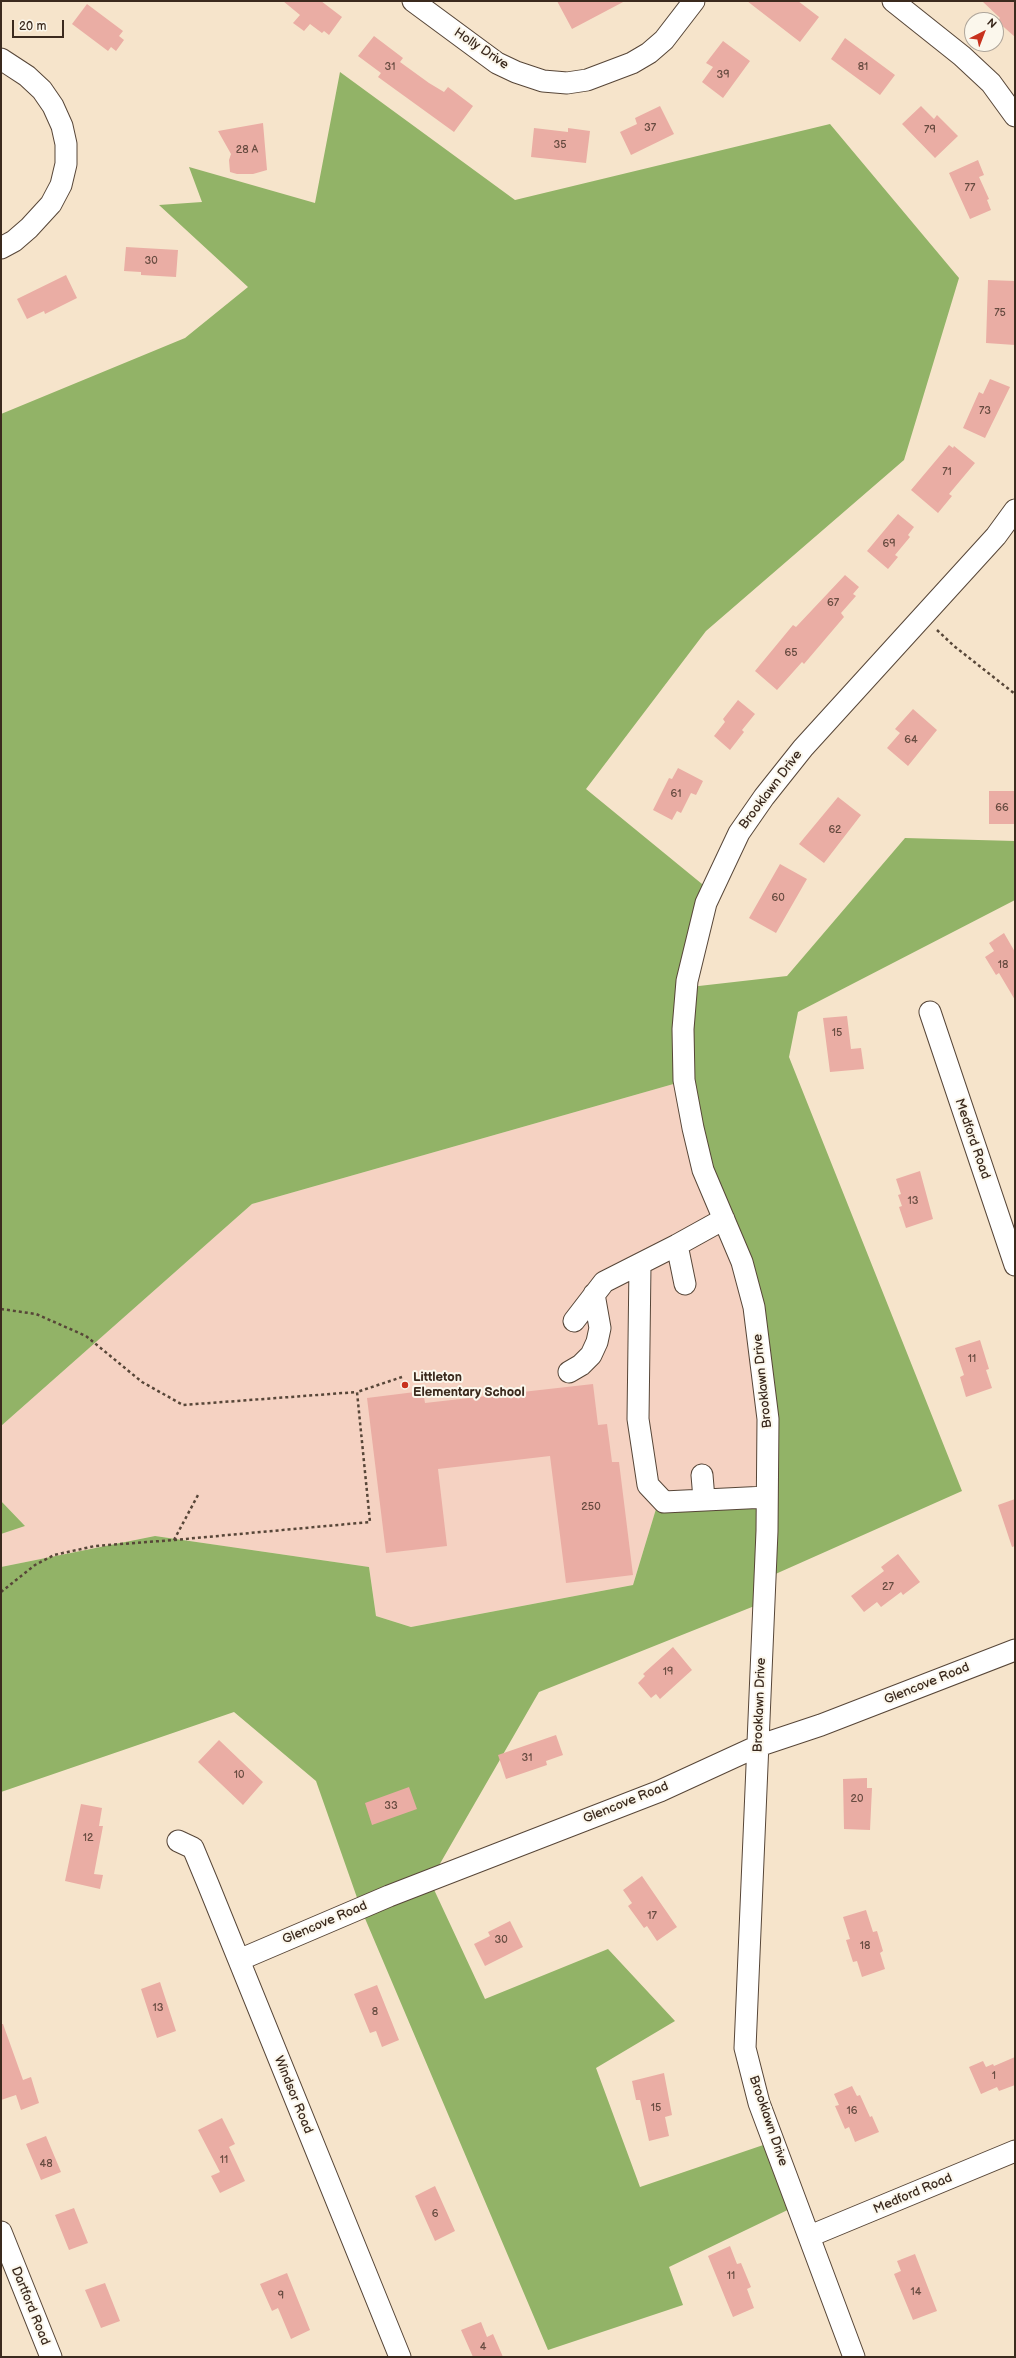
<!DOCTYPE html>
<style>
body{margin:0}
#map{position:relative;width:1016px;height:2358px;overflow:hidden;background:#f6e4cb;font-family:"Balsamiq Sans",sans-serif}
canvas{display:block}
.frame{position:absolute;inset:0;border:2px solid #3b2a1e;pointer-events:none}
.north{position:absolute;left:964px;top:12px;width:40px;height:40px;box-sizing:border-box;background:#fbf7ec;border:1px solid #aea59a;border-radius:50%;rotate:42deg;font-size:11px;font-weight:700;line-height:16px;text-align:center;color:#3b2a1e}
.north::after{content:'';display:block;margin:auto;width:14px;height:18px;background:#c8321e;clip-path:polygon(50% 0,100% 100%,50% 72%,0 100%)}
.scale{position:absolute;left:12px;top:20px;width:52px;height:18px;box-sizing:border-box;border:2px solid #3b2a1e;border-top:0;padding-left:5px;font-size:12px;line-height:14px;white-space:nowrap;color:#3b2a1e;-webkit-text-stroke:3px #fbf7ec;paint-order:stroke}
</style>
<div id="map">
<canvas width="1016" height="2358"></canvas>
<div class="frame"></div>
<div class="north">N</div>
<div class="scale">20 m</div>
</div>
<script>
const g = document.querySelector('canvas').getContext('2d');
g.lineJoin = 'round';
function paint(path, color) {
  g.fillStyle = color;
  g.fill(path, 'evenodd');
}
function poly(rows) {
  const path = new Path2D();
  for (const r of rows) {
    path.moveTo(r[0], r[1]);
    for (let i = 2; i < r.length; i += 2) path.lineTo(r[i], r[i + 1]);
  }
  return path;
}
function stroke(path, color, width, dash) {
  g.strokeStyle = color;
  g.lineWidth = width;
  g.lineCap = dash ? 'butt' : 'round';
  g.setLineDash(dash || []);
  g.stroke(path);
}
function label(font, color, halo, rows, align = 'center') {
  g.font = font + ' "Balsamiq Sans",sans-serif';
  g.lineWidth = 4;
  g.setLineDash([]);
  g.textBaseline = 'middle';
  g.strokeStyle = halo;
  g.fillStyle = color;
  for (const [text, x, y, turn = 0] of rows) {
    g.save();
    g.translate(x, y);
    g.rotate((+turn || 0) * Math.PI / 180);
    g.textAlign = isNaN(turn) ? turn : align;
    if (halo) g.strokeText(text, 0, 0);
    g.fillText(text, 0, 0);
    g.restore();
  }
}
const built = poly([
 [684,1081,763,1344,764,1495,659,1499,633,1585,411,1627,376,1616,369,1567,155,1536,1,1567,1,1534,25,1526,1,1501,1,1426,252,1204]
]);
const forest = poly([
 [340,72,515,200,830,124,959,278,904,460,706,631,586,789,713,893,690,987,787,976,905,838,1015,841,1015,900,798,1012,789,1057,962,1491,762,1580,762,1603,539,1692,430,1881,485,1999,608,1949,675,2021,596,2068,640,2187,775,2141,798,2205,669,2267,683,2305,548,2350,361,1909,316,1781,234,1712,1,1792,1,1567,155,1536,369,1567,376,1616,411,1627,633,1585,659,1499,764,1495,763,1344,684,1081,252,1204,1,1426,1,414,185,338,248,287,159,205,202,202,189,167,315,203],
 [1,1501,25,1526,1,1534]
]);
const building = poly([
 [283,1,321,1,342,17,329,35,324,31,322,33,310,24,304,31,293,23,300,15],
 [557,1,625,1,572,29],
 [747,1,798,1,819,17,800,42],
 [982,1,1015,1,1015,37,997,21,1000,18],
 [87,4,123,31,119,36,124,40,116,51,111,47,108,51,72,24],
 [374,36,403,58,400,62,429,83,444,92,448,87,473,106,454,132,378,77,381,73,358,56],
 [845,38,895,75,880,95,831,59],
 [723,41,750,61,723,98,702,82,713,67,706,63],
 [660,106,674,134,631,155,620,132,637,124,635,118],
 [921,106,934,119,937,115,958,136,935,158,902,124],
 [263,123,267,170,253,174,237,174,230,172,229,160,231,154,218,131],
 [534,128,568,132,568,128,590,131,586,163,531,157],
 [978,160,984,175,979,177,989,199,987,200,991,210,970,219,949,173],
 [126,247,178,250,176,277,141,275,141,272,124,271],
 [66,275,77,298,45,314,44,311,27,319,17,299],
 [988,280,1015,281,1015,345,986,343],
 [990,379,1010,387,985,438,963,428,979,392,983,394],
 [949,445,953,448,954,446,975,463,949,494,952,496,938,513,911,490],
 [898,514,914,527,908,535,910,537,895,555,898,557,888,569,867,551],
 [845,575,859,587,853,594,856,596,841,613,844,617,804,664,802,662,777,690,755,671,793,625,796,627],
 [738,700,755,714,742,730,744,732,730,750,714,736,725,722,723,719],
 [913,709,937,730,908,766,887,748,900,733,895,729],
 [678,768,703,781,696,795,691,793,681,813,677,811,672,820,653,810,669,778,672,779],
 [989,791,1015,791,1015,824,989,824],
 [838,797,861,815,824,863,799,844],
 [780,864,807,879,776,933,749,918],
 [1004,933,1015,952,1015,1000,999,973,996,975,985,957,994,951,989,943],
 [847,1016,851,1049,861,1048,864,1069,830,1072,823,1018],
 [920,1171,933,1219,906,1228,899,1207,902,1206,898,1195,901,1194,896,1179],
 [980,1340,989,1369,986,1370,992,1388,966,1397,960,1377,964,1375,955,1348],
 [593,1384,598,1425,607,1424,612,1462,619,1462,633,1575,566,1583,550,1456,438,1469,447,1546,386,1553,367,1398,423,1391,425,1403],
 [1015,1499,1015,1546,1012,1547,998,1505],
 [898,1554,920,1582,903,1595,901,1592,881,1607,877,1602,864,1612,851,1596,884,1571,881,1567],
 [673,1647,692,1670,660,1699,656,1694,651,1698,638,1683,645,1676,643,1674],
 [556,1735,563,1755,546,1761,547,1765,506,1779,498,1755],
 [219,1740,263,1782,243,1805,198,1762],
 [867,1778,867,1788,872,1788,870,1830,844,1829,843,1779],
 [409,1787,417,1809,372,1825,365,1803],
 [81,1804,102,1808,99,1826,103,1826,94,1874,103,1875,100,1889,65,1881],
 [642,1876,677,1927,657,1941,647,1926,644,1928,628,1906,632,1903,623,1890],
 [866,1910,873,1932,877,1931,883,1951,880,1953,885,1969,862,1977,857,1961,853,1962,846,1940,850,1939,843,1917],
 [510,1921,523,1947,485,1966,474,1944,490,1936,488,1932],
 [160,1982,176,2031,157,2038,141,1989],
 [377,1985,399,2040,382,2047,376,2031,370,2033,354,1994],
 [1,2024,3,2024,23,2080,31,2077,39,2103,21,2110,16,2095,1,2100],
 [1015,2057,1015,2085,999,2091,997,2087,981,2094,969,2067,983,2061,986,2067,993,2064,994,2066],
 [664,2073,672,2115,665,2117,669,2136,649,2141,640,2100,636,2100,632,2081],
 [852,2086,857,2096,860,2095,870,2117,872,2116,879,2132,855,2142,849,2127,845,2129,835,2106,839,2105,834,2094],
 [222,2118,235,2144,229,2147,245,2181,220,2193,211,2176,220,2172,198,2130],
 [46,2136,61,2172,41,2180,26,2144],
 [435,2186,455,2231,435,2241,415,2196],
 [74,2208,88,2243,69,2250,55,2215],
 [730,2246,737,2264,741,2263,751,2287,747,2289,754,2308,733,2317,708,2256],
 [915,2254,937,2311,913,2320,894,2274,901,2271,897,2261],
 [287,2273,310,2330,291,2339,278,2308,272,2311,260,2284],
 [105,2283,120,2321,101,2328,85,2290],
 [481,2322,487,2337,493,2334,503,2357,473,2357,461,2330]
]);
const path = poly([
 [937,630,954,646,1015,694],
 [1,1309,36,1314,86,1336,142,1382,183,1405,357,1392],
 [174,1540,370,1522,357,1392,402,1377],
 [1,1592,35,1565,54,1555,95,1546,174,1540,198,1495]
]);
const minor = poly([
 [413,1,497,63,516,72,543,81,567,83,587,80,632,63,649,53,664,40,694,1],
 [893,1,962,56,991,83,1015,116],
 [1,59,27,76,42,90,53,106,62,126,66,144,66,164,61,185,51,204,29,228,14,241,1,248],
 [930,1012,1015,1265],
 [677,1245,685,1284],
 [640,1265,638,1419,648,1485,664,1502,767,1497],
 [574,1321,604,1282,677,1245,724,1219],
 [569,1372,581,1365,591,1355,597,1342,600,1328,594,1294],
 [702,1475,704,1499],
 [178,1841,193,1848,208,1884,400,2357],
 [239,1960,389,1896,660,1791,758,1746,821,1725,1015,1650],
 [1,2232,51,2357],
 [810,2236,1015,2151],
 [854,2357,759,2103,745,2048,767,1531,768,1419,754,1307,742,1262,703,1170,693,1128,684,1080,683,1029,687,981,706,903,739,833,764,797,803,748,996,536,1015,510]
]);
const markers = [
 [405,1385,4,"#c8321e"]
];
const numberNames = [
 ["31",390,67],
 ["81",863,67],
 ["39",723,75],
 ["37",650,128],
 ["79",930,130],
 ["35",560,145],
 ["28 A",247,150],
 ["77",970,188],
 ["30",151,261],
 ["75",1000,313],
 ["73",985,411],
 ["71",947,472],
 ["69",889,544],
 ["67",833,603],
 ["65",791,653],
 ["64",911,740],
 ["61",676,794],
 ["66",1002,808],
 ["62",835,830],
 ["60",778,898],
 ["18",1003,965],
 ["15",837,1033],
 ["13",913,1201],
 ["11",972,1359],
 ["250",591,1507],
 ["27",888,1587],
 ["19",668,1672],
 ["31",527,1758],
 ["10",239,1775],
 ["20",857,1799],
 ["33",391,1806],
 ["12",88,1838],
 ["17",652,1916],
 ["30",501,1940],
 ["18",865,1946],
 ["13",158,2008],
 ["8",375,2012],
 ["1",994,2076],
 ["15",656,2108],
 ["16",852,2111],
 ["11",224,2160],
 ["48",46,2164],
 ["6",435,2214],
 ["11",731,2276],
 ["14",916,2292],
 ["9",281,2296],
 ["4",483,2347]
];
const streetNames = [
 ["Holly Drive",481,49,34],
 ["Brooklawn Drive",771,790,-53],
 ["Medford Road",972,1139,71],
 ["Brooklawn Drive",763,1381,-96],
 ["Glencove Road",927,1684,-22],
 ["Brooklawn Drive",760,1705,-88],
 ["Glencove Road",626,1803,-22],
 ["Glencove Road",325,1923,-23],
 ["Windsor Road",293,2095,68],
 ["Brooklawn Drive",768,2121,71],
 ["Medford Road",913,2194,-23],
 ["Dartford Road",30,2306,68]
];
const poiNames = [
 ["Littleton",413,1378],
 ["Elementary School",413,1393]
];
paint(built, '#f5d2c2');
paint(forest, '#92b367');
paint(building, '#eaada4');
stroke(minor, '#574638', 23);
stroke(path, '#574638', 2.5, [3, 3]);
stroke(minor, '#fff', 21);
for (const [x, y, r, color] of markers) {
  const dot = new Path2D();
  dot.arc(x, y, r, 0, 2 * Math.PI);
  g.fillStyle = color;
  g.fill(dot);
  stroke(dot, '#fbf7ec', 1.5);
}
label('11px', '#674b40', null, numberNames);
label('13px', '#3b2a1e', '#fbf7ec', streetNames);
label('bold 13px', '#3b2a1e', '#fbf7ec', poiNames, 'left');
</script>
